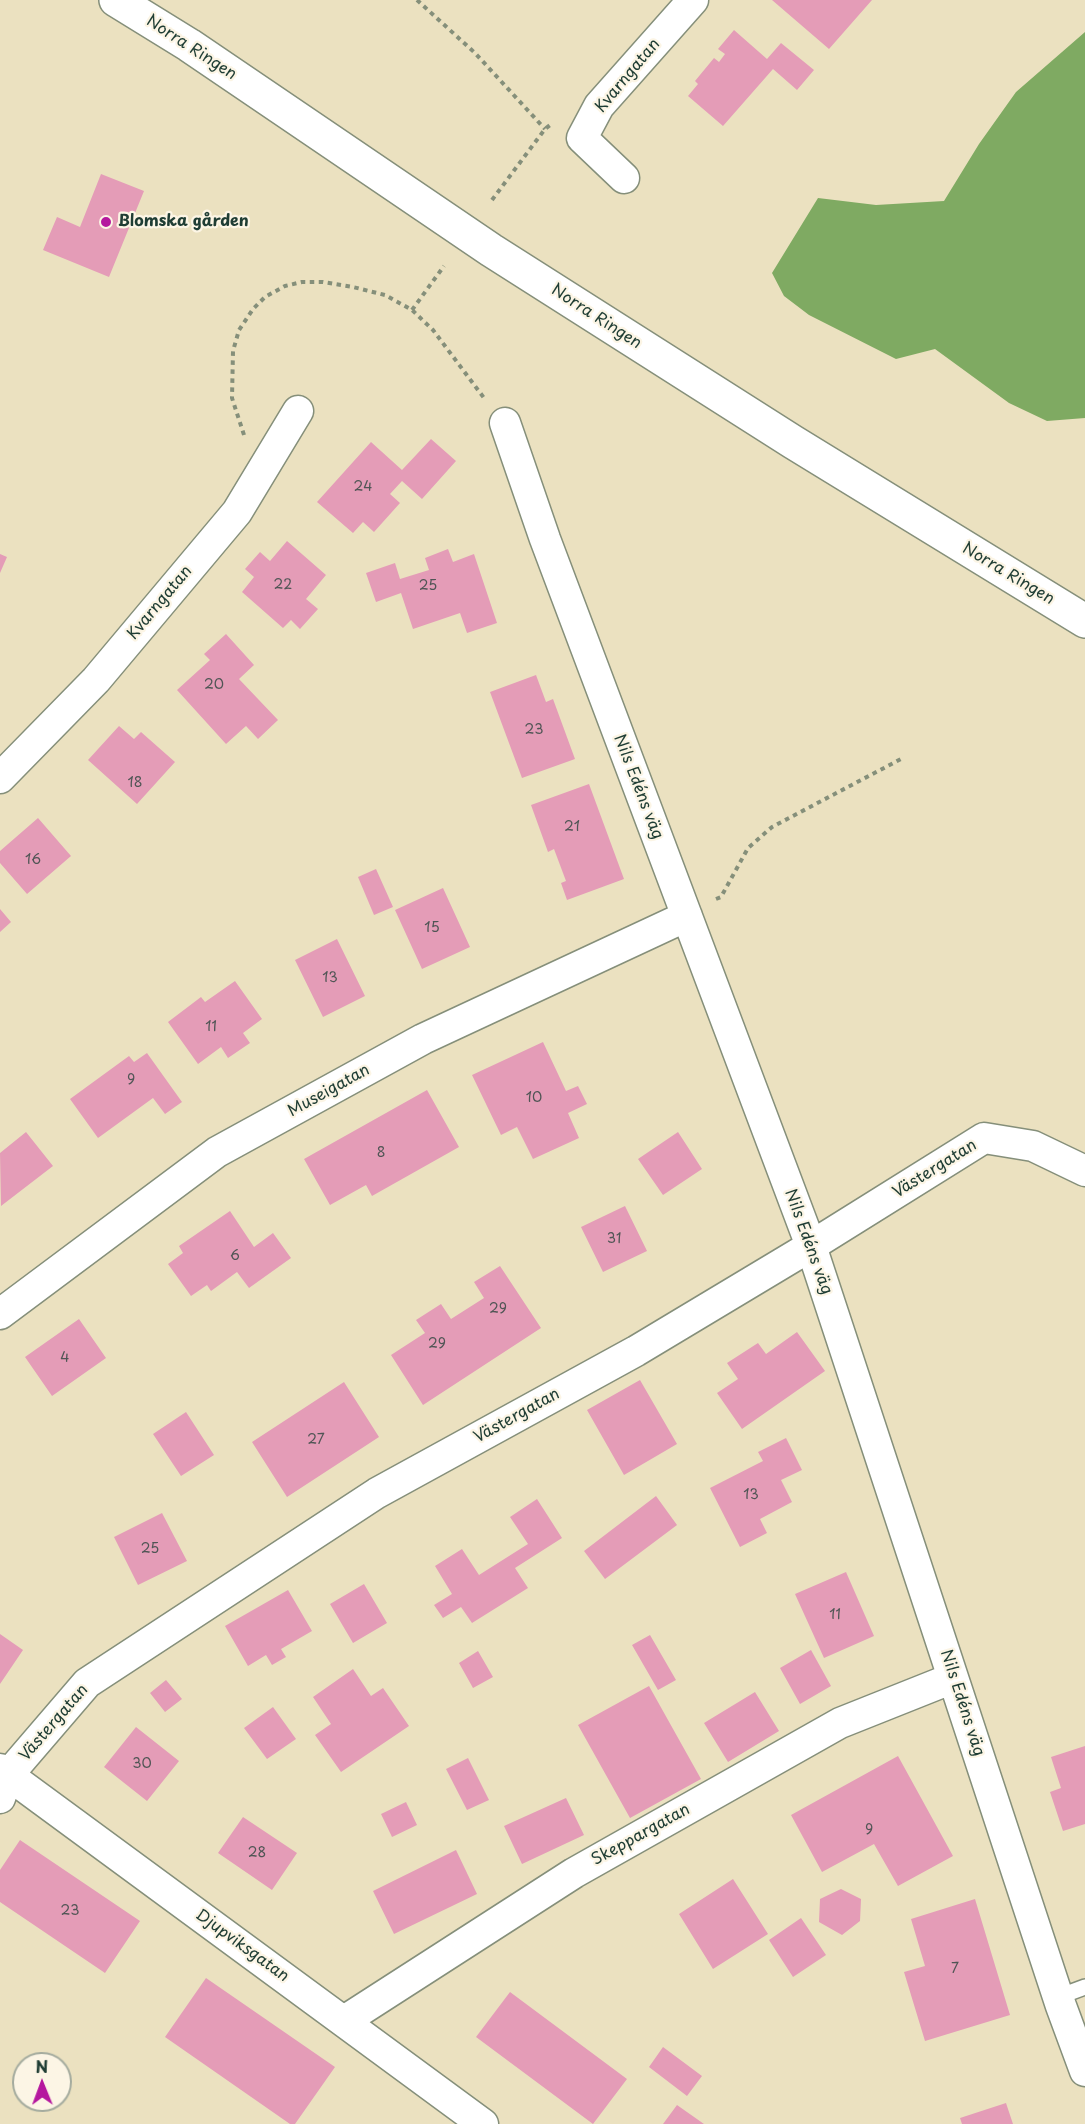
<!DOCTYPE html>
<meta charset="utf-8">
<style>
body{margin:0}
#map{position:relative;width:1085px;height:2124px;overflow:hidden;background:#ebe1c0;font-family:"Playpen Sans",sans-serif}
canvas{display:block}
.north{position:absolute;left:12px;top:2052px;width:60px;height:60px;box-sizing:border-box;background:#fcf5e5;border:2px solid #a4ab9e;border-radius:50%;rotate:359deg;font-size:16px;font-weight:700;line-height:24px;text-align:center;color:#1f3d34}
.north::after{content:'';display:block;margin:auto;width:21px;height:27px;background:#b5179e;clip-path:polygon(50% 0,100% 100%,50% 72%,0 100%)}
</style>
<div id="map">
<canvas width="1085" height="2124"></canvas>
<div class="north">N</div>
</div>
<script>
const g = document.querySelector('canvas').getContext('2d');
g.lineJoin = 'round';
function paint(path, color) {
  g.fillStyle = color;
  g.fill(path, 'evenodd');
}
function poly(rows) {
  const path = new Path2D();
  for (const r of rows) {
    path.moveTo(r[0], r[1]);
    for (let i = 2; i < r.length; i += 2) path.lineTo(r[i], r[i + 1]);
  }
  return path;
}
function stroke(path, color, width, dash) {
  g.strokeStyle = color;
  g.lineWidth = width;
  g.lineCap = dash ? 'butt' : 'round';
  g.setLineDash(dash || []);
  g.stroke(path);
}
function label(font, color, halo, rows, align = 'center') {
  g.font = font + ' "Playpen Sans",sans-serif';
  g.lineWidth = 4.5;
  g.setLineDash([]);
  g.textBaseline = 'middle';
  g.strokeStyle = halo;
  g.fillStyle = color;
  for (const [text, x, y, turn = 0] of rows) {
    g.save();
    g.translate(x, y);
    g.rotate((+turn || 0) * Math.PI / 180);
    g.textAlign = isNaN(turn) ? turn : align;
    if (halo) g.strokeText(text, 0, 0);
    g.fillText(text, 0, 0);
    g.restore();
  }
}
const forest = poly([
 [1085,32,1085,418,1047,421,1009,403,935,349,896,359,809,315,784,296,772,273,818,198,876,205,944,201,979,144,1016,92]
]);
const building = poly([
 [772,0,872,0,829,49],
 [734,30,767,59,781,43,814,70,797,90,773,69,723,126,688,96,698,84,695,81,714,58,719,62,725,54,718,49],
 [101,174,144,191,109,277,43,250,57,217,80,227],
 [431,439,456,461,422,499,402,481,390,494,400,503,374,532,363,522,353,533,317,502,371,442,402,470],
 [287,541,326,575,306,599,318,609,300,629,291,620,283,628,242,592,254,577,245,569,260,552,270,561],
 [448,549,453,562,474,554,497,623,467,633,460,613,413,629,401,593,376,602,366,573,395,563,400,579,429,570,425,558],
 [0,554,7,557,0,573],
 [226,634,254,665,239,679,278,720,258,739,246,726,226,744,177,690,210,660,204,654],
 [536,675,546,702,553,699,575,759,522,778,490,692],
 [119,726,134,739,141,732,175,762,137,804,88,760],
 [589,784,624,879,567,900,561,883,566,881,554,849,548,852,531,805],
 [38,818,71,856,27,894,0,863,0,851],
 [376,869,393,907,374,915,358,877],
 [443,888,470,947,422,969,395,910],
 [0,909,11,922,0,932],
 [337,939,365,996,323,1017,295,960],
 [235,981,262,1019,243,1033,250,1043,228,1058,221,1047,198,1064,168,1022,201,997,205,1002],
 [543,1042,566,1091,578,1086,587,1104,568,1113,579,1138,533,1159,517,1127,501,1135,472,1075],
 [147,1053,182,1102,165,1114,153,1098,98,1138,70,1099,129,1056,134,1062],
 [427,1090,459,1147,372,1196,366,1185,330,1205,304,1159],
 [26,1132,53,1166,1,1206,0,1153],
 [678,1132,702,1169,663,1195,638,1159],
 [625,1206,647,1251,603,1272,581,1227],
 [230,1211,254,1247,273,1233,291,1258,249,1288,237,1272,211,1291,207,1285,191,1296,168,1264,183,1253,179,1246],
 [500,1266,541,1328,423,1405,391,1355,425,1333,416,1320,441,1304,451,1319,484,1298,474,1282],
 [79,1319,106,1358,52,1396,25,1357],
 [797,1332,825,1371,742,1429,717,1393,738,1379,727,1363,758,1343,766,1354],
 [640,1380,677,1444,624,1475,587,1410],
 [344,1382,379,1437,287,1497,252,1442],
 [186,1412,214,1455,181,1476,153,1434],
 [786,1438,802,1470,781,1480,792,1502,760,1519,767,1533,740,1547,710,1488,763,1461,758,1452],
 [656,1496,677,1525,605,1579,584,1551],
 [537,1499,562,1538,515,1568,528,1588,472,1623,461,1607,443,1618,434,1605,452,1594,435,1566,462,1549,479,1575,528,1544,510,1517],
 [162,1513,187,1561,138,1585,114,1537],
 [846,1572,874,1636,824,1658,795,1594],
 [364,1584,387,1623,353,1643,330,1604],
 [288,1590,312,1631,281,1649,286,1657,272,1665,266,1655,248,1666,225,1626],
 [0,1634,23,1650,0,1684],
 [650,1635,676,1680,658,1690,632,1645],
 [811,1650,831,1686,800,1704,780,1668],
 [478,1651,493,1677,473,1688,459,1663],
 [353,1669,371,1696,383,1688,409,1726,341,1772,315,1735,331,1724,313,1697],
 [166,1680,182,1699,165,1712,150,1693],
 [649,1686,701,1779,630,1818,578,1725],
 [755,1692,779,1731,728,1762,704,1723],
 [273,1707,296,1739,267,1759,244,1728],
 [136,1727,179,1761,147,1801,104,1767],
 [1085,1746,1085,1824,1063,1831,1050,1792,1061,1788,1051,1757],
 [898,1756,953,1856,898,1886,874,1844,822,1872,791,1815],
 [468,1758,489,1800,467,1810,446,1769],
 [566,1798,584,1835,522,1864,504,1826],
 [406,1802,417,1825,392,1837,381,1814],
 [243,1817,297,1853,272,1890,218,1853],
 [20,1840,140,1921,105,1973,0,1902,0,1870],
 [456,1850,477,1894,394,1934,373,1891],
 [733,1879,768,1934,713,1969,679,1914],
 [841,1889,861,1899,860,1921,842,1935,819,1922,820,1899],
 [975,1899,1010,2015,925,2041,904,1972,925,1966,911,1919],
 [801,1918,826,1955,793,1977,769,1940],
 [206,1978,335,2067,295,2124,290,2124,165,2037],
 [510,1992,627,2079,593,2124,476,2037],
 [663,2047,702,2076,687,2096,649,2067],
 [1006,2103,1013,2124,962,2124,960,2118],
 [677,2105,704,2124,663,2124]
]);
const path = poly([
 [417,0,475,53,545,129],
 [492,200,545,129,550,125],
 [412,310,444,266],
 [244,435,232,398,233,351,239,330,253,309,265,297,285,286,302,282,323,282,353,287,385,295,412,310,433,330,484,398],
 [716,899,721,897,748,848,772,827,901,759]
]);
const service = poly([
 [1058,1997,1085,1987]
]);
const minor = poly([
 [624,178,582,138,599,106,693,0],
 [505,423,545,539,811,1246,1061,2006,1085,2071],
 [0,778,96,680,237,512,298,411],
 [0,1314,217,1152,423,1039,687,916],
 [0,1769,483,2124],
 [0,1798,8,1775,87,1683,377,1493,636,1351,811,1246,984,1138,1033,1146,1085,1171],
 [344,2021,574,1873,840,1723,953,1678]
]);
const tertiary = poly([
 [116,0,189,45,491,250,793,442,1085,621]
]);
const markers = [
 [106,222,6,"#b5179e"]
];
const numberNames = [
 ["24",363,487],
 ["22",283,585],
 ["25",428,586],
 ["20",214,685],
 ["23",534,730],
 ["18",135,783],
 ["21",572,827],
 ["16",33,860],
 ["15",432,928],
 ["13",330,978],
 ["11",211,1027],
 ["9",131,1080],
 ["10",534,1098],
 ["8",381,1153],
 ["31",614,1239],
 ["6",235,1256],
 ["29",498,1309],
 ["29",437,1344],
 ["4",65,1358],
 ["27",316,1440],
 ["13",751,1495],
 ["25",150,1549],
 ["11",835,1615],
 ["30",142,1764],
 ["9",869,1830],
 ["28",257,1853],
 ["23",70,1911],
 ["7",955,1969]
];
const streetNames = [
 ["Norra Ringen",191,48,33],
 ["Kvarngatan",628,76,-50],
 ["Norra Ringen",596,317,33],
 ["Norra Ringen",1008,574,31],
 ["Kvarngatan",160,603,-50],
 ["Nils Edéns väg",638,787,69],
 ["Museigatan",329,1091,-29],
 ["Västergatan",935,1169,-32],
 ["Nils Edéns väg",808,1242,70],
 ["Västergatan",517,1416,-29],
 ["Nils Edéns väg",962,1703,72],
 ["Västergatan",54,1723,-49],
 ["Skeppargatan",641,1835,-29],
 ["Djupviksgatan",242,1946,36]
];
const poiNames = [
 ["Blomska gården",118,222]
];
paint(forest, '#7faa62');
paint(building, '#e49cb7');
stroke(service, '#858f7a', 18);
stroke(minor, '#858f7a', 33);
stroke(tertiary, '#858f7a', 36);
stroke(path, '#858f7a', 4, [4.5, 4.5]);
stroke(service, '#fff', 15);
stroke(minor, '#fff', 30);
stroke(tertiary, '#fff', 33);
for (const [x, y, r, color] of markers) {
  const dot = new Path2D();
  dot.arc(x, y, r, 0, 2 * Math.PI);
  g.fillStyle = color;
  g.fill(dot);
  stroke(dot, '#fcf5e5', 2);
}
label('14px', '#505555', null, numberNames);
label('16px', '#1f3d34', '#fcf5e5', streetNames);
label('bold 16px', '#1f3d34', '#fcf5e5', poiNames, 'left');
</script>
